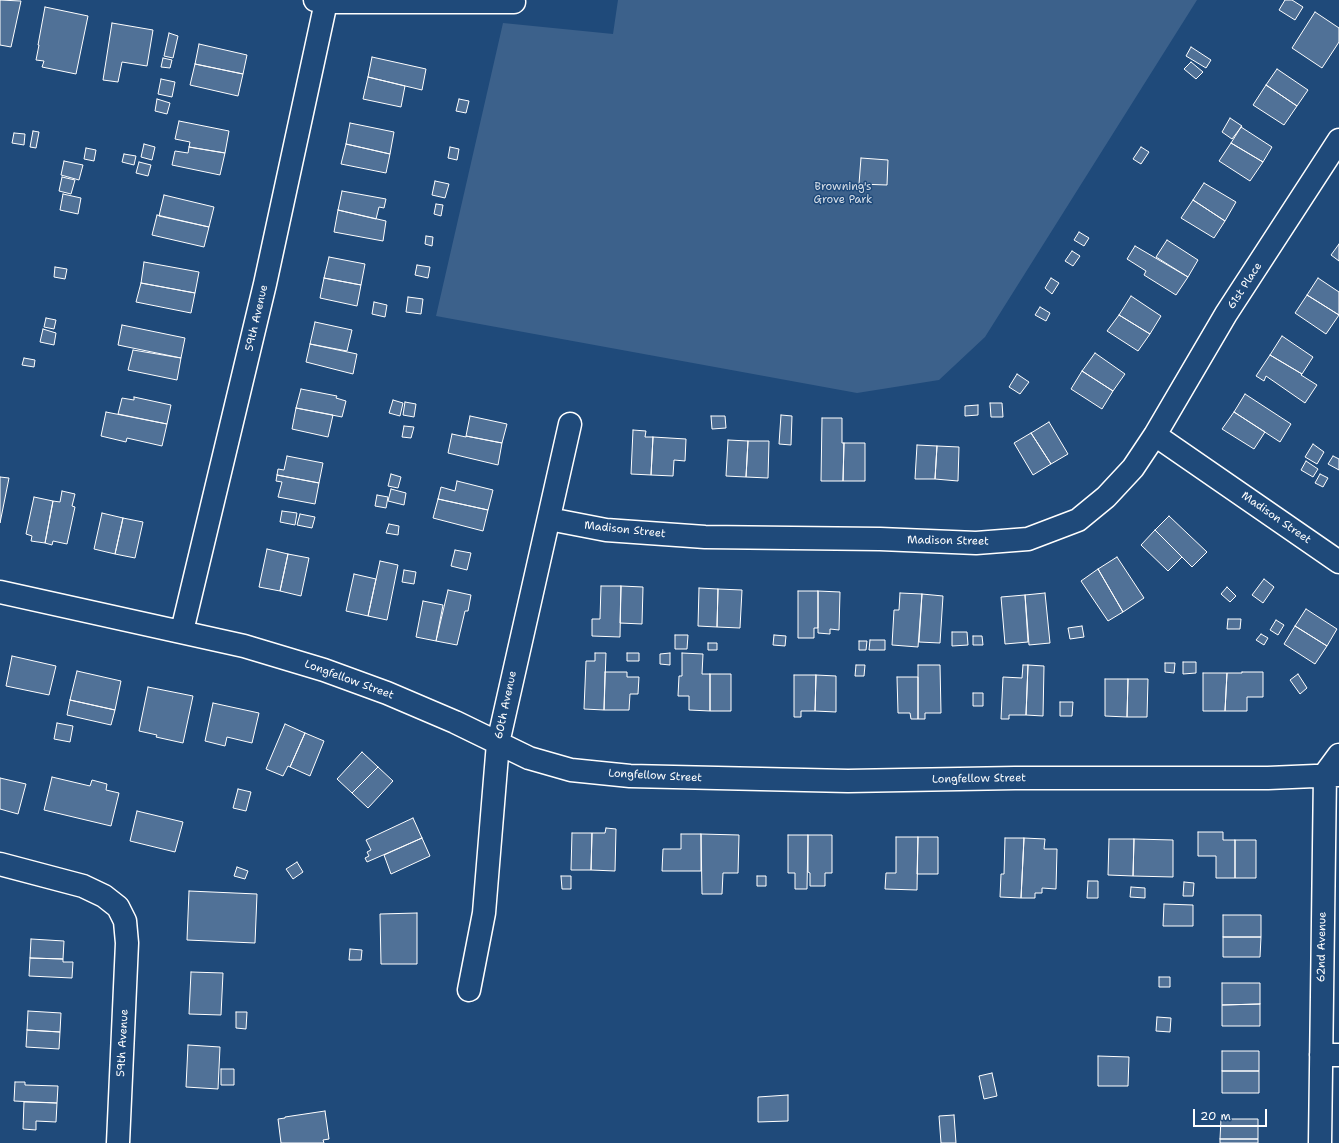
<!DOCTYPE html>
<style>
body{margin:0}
#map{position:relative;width:1339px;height:1143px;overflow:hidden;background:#1f4a7a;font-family:"Shantell Sans",sans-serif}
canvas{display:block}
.scale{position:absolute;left:1193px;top:1109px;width:74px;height:18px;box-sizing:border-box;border:2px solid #fff;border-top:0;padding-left:5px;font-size:12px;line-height:14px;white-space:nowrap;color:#fff;-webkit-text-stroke:3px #1f4a7a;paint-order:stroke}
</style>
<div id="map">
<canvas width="1339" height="1143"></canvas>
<div class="scale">20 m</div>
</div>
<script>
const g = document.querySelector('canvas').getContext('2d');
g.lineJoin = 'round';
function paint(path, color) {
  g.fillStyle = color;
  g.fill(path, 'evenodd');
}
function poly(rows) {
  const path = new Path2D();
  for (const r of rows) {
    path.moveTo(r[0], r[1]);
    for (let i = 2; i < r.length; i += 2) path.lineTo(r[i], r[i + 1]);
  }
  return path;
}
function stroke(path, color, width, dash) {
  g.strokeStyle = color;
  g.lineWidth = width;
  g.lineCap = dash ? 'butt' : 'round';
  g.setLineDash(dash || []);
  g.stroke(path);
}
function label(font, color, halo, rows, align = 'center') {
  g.font = font + ' "Shantell Sans",sans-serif';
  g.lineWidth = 3;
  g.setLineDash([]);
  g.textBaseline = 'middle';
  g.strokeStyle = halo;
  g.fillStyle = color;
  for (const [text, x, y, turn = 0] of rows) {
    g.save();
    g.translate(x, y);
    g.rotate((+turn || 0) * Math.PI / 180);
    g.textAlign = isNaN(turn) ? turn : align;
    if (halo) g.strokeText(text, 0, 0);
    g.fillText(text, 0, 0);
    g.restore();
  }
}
const green = poly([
 [618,0,1197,0,985,337,939,380,857,393,436,316,503,23,613,34]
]);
const building = poly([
 [0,0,21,1,11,47,0,45,0,0],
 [1285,0,1292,0,1303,7,1295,20,1279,10,1285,0],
 [45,7,88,16,76,74,42,67,44,61,36,60,39,45,38,45,45,7],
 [1315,12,1339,28,1339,42,1322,68,1292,48,1315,12],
 [112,23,153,30,147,66,122,62,118,82,103,80,112,23],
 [169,33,178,36,173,58,164,56,169,33],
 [199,44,247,55,243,74,195,64,199,44],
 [1191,47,1211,60,1206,68,1186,56,1191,47],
 [372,57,426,69,422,90,368,77,372,57],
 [163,58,172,60,170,68,161,67,163,58],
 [1191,62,1203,72,1196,79,1184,69,1191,62],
 [195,64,243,74,238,96,190,85,195,64],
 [1277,69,1308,90,1297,106,1266,85,1277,69],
 [368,77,405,86,401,107,363,99,368,77],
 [161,79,175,82,172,97,158,94,161,79],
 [1266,85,1297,106,1284,125,1253,105,1266,85],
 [157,99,170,103,167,114,155,111,157,99],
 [459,99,469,101,466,113,456,111,459,99],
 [1230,118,1242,126,1232,139,1222,132,1230,118],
 [179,121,229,131,225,153,189,147,190,142,175,139,179,121],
 [350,123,394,132,390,154,346,144,350,123],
 [1241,127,1272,147,1263,162,1231,143,1241,127],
 [33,131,39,132,36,148,30,147,33,131],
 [14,133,25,134,24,145,12,143,14,133],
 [1231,143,1263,162,1250,181,1219,161,1231,143],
 [144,144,155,147,152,160,141,157,144,144],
 [346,144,390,154,386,173,341,164,346,144],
 [189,147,225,153,220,175,172,165,175,151,188,153,189,147],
 [450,147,459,149,457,160,448,158,450,147],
 [1141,147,1149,152,1141,164,1133,159,1141,147],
 [86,148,96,150,94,161,84,159,86,148],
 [124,154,136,156,134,165,122,162,124,154],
 [861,158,888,160,887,185,859,184,861,158],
 [64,161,83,165,79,180,61,175,64,161],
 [139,162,151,165,148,176,136,173,139,162],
 [62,177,75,180,71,194,59,191,62,177],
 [435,181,449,184,445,198,432,195,435,181],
 [1204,183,1236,202,1225,221,1193,200,1204,183],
 [342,191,386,199,384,208,379,207,376,219,338,210,342,191],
 [63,194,81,198,78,214,60,210,63,194],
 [164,195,214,207,209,227,159,216,164,195],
 [1193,200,1225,221,1214,238,1181,218,1193,200],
 [436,204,443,205,441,216,434,214,436,204],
 [338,210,386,221,383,241,334,232,338,210],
 [157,215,209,227,204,247,152,235,157,215],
 [1079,232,1089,238,1084,246,1074,240,1079,232],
 [426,236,433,237,432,246,425,244,426,236],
 [1167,240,1198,260,1188,277,1156,257,1167,240],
 [1339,244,1339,261,1331,255,1339,244],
 [1135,246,1188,277,1176,295,1144,275,1146,271,1127,259,1135,246],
 [1072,251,1080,256,1073,266,1065,261,1072,251],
 [329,257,365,264,361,285,324,278,329,257],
 [144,262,199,272,195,293,141,283,144,262],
 [417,265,430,267,428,278,415,275,417,265],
 [55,267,67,269,65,279,54,277,55,267],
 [324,278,361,285,357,306,320,298,324,278],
 [1051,278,1059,283,1052,294,1045,288,1051,278],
 [1318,278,1339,292,1339,315,1307,295,1318,278],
 [141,283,195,293,191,313,136,302,141,283],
 [1307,295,1339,315,1326,334,1295,313,1307,295],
 [1131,296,1161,316,1150,334,1119,315,1131,296],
 [408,297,423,299,421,314,406,312,408,297],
 [374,302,387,305,385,317,372,314,374,302],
 [1040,307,1050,313,1046,321,1035,315,1040,307],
 [1119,315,1150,334,1138,351,1107,331,1119,315],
 [46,318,56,320,54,329,44,327,46,318],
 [315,322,352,330,347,351,310,344,315,322],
 [122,325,185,338,181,358,118,345,122,325],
 [43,329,56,333,54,345,40,342,43,329],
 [1282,336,1313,357,1302,374,1270,355,1282,336],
 [310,344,357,354,353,374,306,362,310,344],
 [133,350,181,358,177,380,128,370,133,350],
 [1095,353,1125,374,1113,391,1082,371,1095,353],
 [1270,355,1302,374,1301,375,1317,385,1305,403,1266,376,1264,381,1256,376,1270,355],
 [24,358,35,360,34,367,22,365,24,358],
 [1082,371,1113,391,1102,409,1071,389,1082,371],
 [1017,374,1029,382,1020,394,1009,387,1017,374],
 [301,389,337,396,336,398,346,401,342,417,296,408,301,389],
 [1245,394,1291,424,1280,442,1234,412,1245,394],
 [134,397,171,405,167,424,118,414,122,398,134,400,134,397],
 [393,400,403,403,400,416,389,413,393,400],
 [405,402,416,404,414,417,403,415,405,402],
 [990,403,1002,403,1003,417,991,417,990,403],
 [978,405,978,415,965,416,965,406,978,405],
 [296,408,333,415,328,437,292,429,296,408],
 [106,412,167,424,162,446,127,438,126,442,101,436,106,412],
 [1234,412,1265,432,1254,449,1222,429,1234,412],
 [781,415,792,416,791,445,779,444,781,415],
 [470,416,507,424,502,443,466,436,470,416],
 [711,416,725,416,726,428,712,429,711,416],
 [822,418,842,418,842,443,844,443,843,481,821,481,822,418],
 [1049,422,1068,454,1051,464,1031,433,1049,422],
 [404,426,414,427,411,438,402,437,404,426],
 [633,430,646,431,645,437,653,437,651,475,631,474,633,430],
 [1031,433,1051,464,1033,475,1014,443,1031,433],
 [452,434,466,437,466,436,502,443,498,465,448,453,452,434],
 [653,437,686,439,685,461,674,460,673,476,651,475,653,437],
 [728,440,748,441,746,477,726,476,728,440],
 [748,441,769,441,768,478,746,477,748,441],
 [844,443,865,443,865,481,843,481,844,443],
 [1313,444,1324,452,1317,464,1305,457,1313,444],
 [917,445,937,446,935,479,915,479,917,445],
 [937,446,959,447,958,481,935,479,937,446],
 [287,456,323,463,319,483,277,475,278,469,284,470,287,456],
 [1333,456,1339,459,1339,470,1328,464,1333,456],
 [1306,461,1318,469,1313,477,1301,470,1306,461],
 [391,474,401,477,398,488,388,486,391,474],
 [1320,474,1328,478,1323,487,1315,483,1320,474],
 [277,475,319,483,315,504,278,497,282,482,276,481,277,475],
 [0,477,9,478,0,523,0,477],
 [457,481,493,490,488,510,438,499,441,487,455,491,457,481],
 [391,489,406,493,404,505,388,501,391,489],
 [62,491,75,494,72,506,75,507,67,544,53,541,52,545,45,543,53,501,60,502,62,491],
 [377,495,388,497,386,508,375,506,377,495],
 [34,497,53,501,45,543,31,541,32,536,26,534,34,497],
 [438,499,488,510,483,531,433,518,438,499],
 [282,511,297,513,295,525,280,522,282,511],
 [102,513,123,518,115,554,94,549,102,513],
 [300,514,315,517,312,528,297,525,300,514],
 [1169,516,1207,552,1192,567,1155,530,1169,516],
 [123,518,143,522,135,558,115,554,123,518],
 [389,524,399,526,398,535,386,533,389,524],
 [1155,530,1182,557,1168,571,1141,545,1155,530],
 [267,549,288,554,280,591,259,587,267,549],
 [455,550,471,553,467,570,451,566,455,550],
 [288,554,309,558,301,596,280,591,288,554],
 [1117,557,1144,598,1123,612,1098,569,1117,557],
 [380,561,398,565,387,620,368,616,380,561],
 [1098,569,1123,612,1108,621,1081,581,1098,569],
 [404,570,416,572,414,584,402,582,404,570],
 [354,574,376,579,368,616,346,611,354,574],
 [1264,579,1274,587,1263,603,1252,595,1264,579],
 [601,586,621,586,620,637,592,636,592,619,600,619,601,586],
 [621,586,643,587,642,624,620,623,621,586],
 [1227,587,1236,596,1230,602,1221,594,1227,587],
 [699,588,718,589,717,627,698,626,699,588],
 [718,589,742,590,740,628,717,627,718,589],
 [448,590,471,595,468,611,465,611,457,645,436,641,448,590],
 [798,591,818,591,818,628,814,628,814,638,798,638,798,591],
 [818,591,840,592,839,630,830,629,830,634,818,633,818,591],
 [900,593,922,594,918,647,892,645,894,610,899,610,900,593],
 [1045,593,1050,643,1029,645,1025,595,1045,593],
 [922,594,943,596,940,643,919,642,922,594],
 [1025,595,1028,642,1005,644,1001,597,1025,595],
 [423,601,443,605,436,641,416,637,423,601],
 [1306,609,1337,629,1327,646,1295,626,1306,609],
 [1228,619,1241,619,1240,629,1227,629,1228,619],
 [1276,620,1284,625,1278,635,1270,630,1276,620],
 [1082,626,1084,637,1070,639,1068,628,1082,626],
 [1295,626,1327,646,1315,664,1284,644,1295,626],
 [952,632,967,632,968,645,952,646,952,632],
 [1261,634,1268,638,1264,645,1256,640,1261,634],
 [675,635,688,635,687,649,675,649,675,635],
 [774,635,786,636,785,646,773,645,774,635],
 [973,636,982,636,983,645,973,645,973,636],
 [870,640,885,640,885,650,869,650,870,640],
 [859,641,867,641,866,650,859,650,859,641],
 [708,643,717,643,717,650,708,650,708,643],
 [595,653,606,653,604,710,584,709,586,661,595,661,595,653],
 [627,653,639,653,639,661,627,661,627,653],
 [670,653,670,665,660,664,660,654,670,653],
 [682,653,703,654,702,674,710,674,710,711,689,710,689,696,678,696,679,676,682,676,682,653],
 [12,656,56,666,49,695,6,686,12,656],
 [1183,662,1196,662,1196,673,1183,674,1183,662],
 [1165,663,1175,663,1174,673,1165,672,1165,663],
 [856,665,865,665,864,676,855,676,856,665],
 [918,665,940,665,941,713,925,713,925,719,918,719,918,665],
 [1023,665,1028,665,1026,715,1009,715,1009,719,1001,719,1003,677,1022,678,1023,665],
 [1028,665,1044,666,1043,716,1026,715,1028,665],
 [77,671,121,681,115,710,70,700,77,671],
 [605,672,627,672,627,677,639,677,638,694,630,694,629,710,604,710,605,672],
 [1242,672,1263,672,1263,697,1247,697,1247,711,1225,711,1227,673,1242,673,1242,672],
 [1203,673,1227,673,1225,711,1203,711,1203,673],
 [710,674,731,674,731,711,710,711,710,674],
 [1298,674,1307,688,1300,694,1290,680,1298,674],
 [794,675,816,675,815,711,801,711,801,717,794,717,794,675],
 [816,675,836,676,836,712,815,711,816,675],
 [897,677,918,677,918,719,911,719,910,713,898,713,897,677],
 [1105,679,1128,679,1127,717,1105,716,1105,679],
 [1128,679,1148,679,1147,717,1127,717,1128,679],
 [148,687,193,696,183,743,156,737,157,735,139,731,148,687],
 [973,693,983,693,983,706,973,706,973,693],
 [70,700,115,710,111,725,67,715,70,700],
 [1060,702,1073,702,1072,716,1060,716,1060,702],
 [213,703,259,713,252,743,227,737,225,746,205,741,213,703],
 [57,723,73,726,70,742,54,739,57,723],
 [285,724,305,733,290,767,288,766,283,776,266,769,285,724],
 [305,733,324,741,310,776,290,767,305,733],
 [362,752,378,767,352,793,337,779,362,752],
 [378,767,393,781,368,808,352,793,378,767],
 [52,777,90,786,92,780,107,784,106,790,119,793,111,826,44,810,52,777],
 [0,778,26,784,18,814,0,809,0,778],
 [238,789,251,792,246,811,233,808,238,789],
 [137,811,183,822,175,852,130,841,137,811],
 [413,818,422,838,367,862,365,858,369,856,367,852,371,850,366,840,413,818],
 [606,828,616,829,615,871,591,870,592,833,605,833,606,828],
 [1198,832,1223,832,1223,840,1235,840,1235,878,1216,878,1216,856,1198,856,1198,832],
 [572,833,592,833,591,870,571,870,572,833],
 [681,834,701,834,701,871,662,871,663,849,681,849,681,834],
 [701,834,739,835,738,873,723,873,722,894,702,894,701,834],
 [788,835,808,835,807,889,795,889,795,873,788,873,788,835],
 [808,835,832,835,832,873,825,873,825,886,810,886,810,873,808,872,808,835],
 [896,837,918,837,917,890,885,889,886,873,896,873,896,837],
 [918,837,938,837,938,874,917,874,918,837],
 [422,838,430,856,391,874,384,855,422,838],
 [1005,838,1024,838,1021,898,1000,897,1001,874,1004,874,1005,838],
 [1024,838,1045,839,1044,849,1057,849,1056,889,1042,888,1042,893,1035,893,1035,898,1021,898,1024,838],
 [1109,839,1134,839,1133,876,1108,875,1109,839],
 [1134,839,1173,840,1173,877,1133,876,1134,839],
 [1235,840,1256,840,1256,878,1235,878,1235,840],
 [297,862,303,872,293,879,286,869,297,862],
 [237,867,248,871,245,879,234,876,237,867],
 [561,876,571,876,571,889,562,889,561,876],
 [757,876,766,876,766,886,757,886,757,876],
 [1088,881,1098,881,1098,898,1087,898,1088,881],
 [1184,882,1194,883,1193,896,1183,896,1184,882],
 [1131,887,1145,888,1145,898,1130,897,1131,887],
 [189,891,257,894,255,943,187,940,189,891],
 [1164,904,1193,905,1193,926,1163,926,1164,904],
 [417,913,417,964,381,964,380,914,417,913],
 [1223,915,1261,915,1261,937,1223,937,1223,915],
 [1223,937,1261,937,1260,957,1223,957,1223,937],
 [31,939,64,941,63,959,30,958,31,939],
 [350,949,362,950,361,960,349,960,350,949],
 [30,958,63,959,63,962,73,962,72,978,29,976,30,958],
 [191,972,223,973,221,1015,189,1014,191,972],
 [1159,977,1170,977,1170,987,1159,987,1159,977],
 [1222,983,1260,983,1260,1004,1222,1005,1222,983],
 [1260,1004,1260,1026,1222,1026,1222,1005,1260,1004],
 [28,1011,61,1013,60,1032,27,1030,28,1011],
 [236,1012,247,1012,246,1029,236,1028,236,1012],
 [1157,1017,1171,1018,1170,1032,1156,1031,1157,1017],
 [27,1030,60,1032,59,1049,26,1047,27,1030],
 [188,1045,220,1047,218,1089,186,1087,188,1045],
 [1222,1051,1259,1051,1259,1071,1222,1071,1222,1051],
 [1098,1056,1129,1057,1128,1086,1098,1086,1098,1056],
 [221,1069,234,1069,234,1085,221,1085,221,1069],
 [1222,1071,1259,1071,1259,1093,1222,1093,1222,1071],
 [992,1073,997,1096,984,1099,979,1076,992,1073],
 [15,1082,25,1082,25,1085,58,1086,57,1103,14,1101,15,1082],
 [788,1095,788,1121,758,1122,758,1097,788,1095],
 [24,1102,57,1103,56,1122,36,1121,36,1130,23,1129,24,1102],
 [325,1111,329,1139,323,1140,324,1143,281,1143,278,1119,285,1118,285,1117,325,1111],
 [954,1115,956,1143,941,1143,939,1116,954,1115],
 [1221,1119,1258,1119,1258,1139,1220,1139,1221,1119],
 [1220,1139,1258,1139,1258,1143,1220,1143,1220,1139]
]);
const street = poly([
 [315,0,326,2,514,2],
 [1155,435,1339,562],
 [549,519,606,530,705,537,880,539,976,543,1028,539,1078,520,1106,497,1133,468,1155,435,1226,314,1339,140],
 [0,592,244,646,324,670,387,693,455,722,529,758,571,770,630,776,848,781,1015,778,1268,778,1339,775],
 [182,631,265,284,326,2,328,0],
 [0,864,83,886,104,896,118,907,125,921,127,943,118,1143],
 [469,990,484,913,498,743,570,424],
 [1321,1055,1339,1055],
 [1320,1143,1325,774,1339,755]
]);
const parkNames = [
 ["Browning's",843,187],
 ["Grove Park",843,200]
];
const streetNames = [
 ["61st Place",1245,286,-57],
 ["59th Avenue",257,318,-77],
 ["Madison Street",1276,518,35],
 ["Madison Street",625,530,6],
 ["Madison Street",948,541,1],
 ["Longfellow Street",349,680,20],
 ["60th Avenue",506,705,-78],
 ["Longfellow Street",655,776,3],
 ["Longfellow Street",979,779,-1],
 ["62nd Avenue",1322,947,-89],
 ["59th Avenue",123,1043,-87]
];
paint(green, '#3c618b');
paint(building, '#507197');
stroke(building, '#fff', 1);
stroke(street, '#fff', 25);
stroke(street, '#1f4a7a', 22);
label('11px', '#d8dfe8', '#1f4a7a', parkNames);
label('11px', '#fff', '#1f4a7a', streetNames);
</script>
